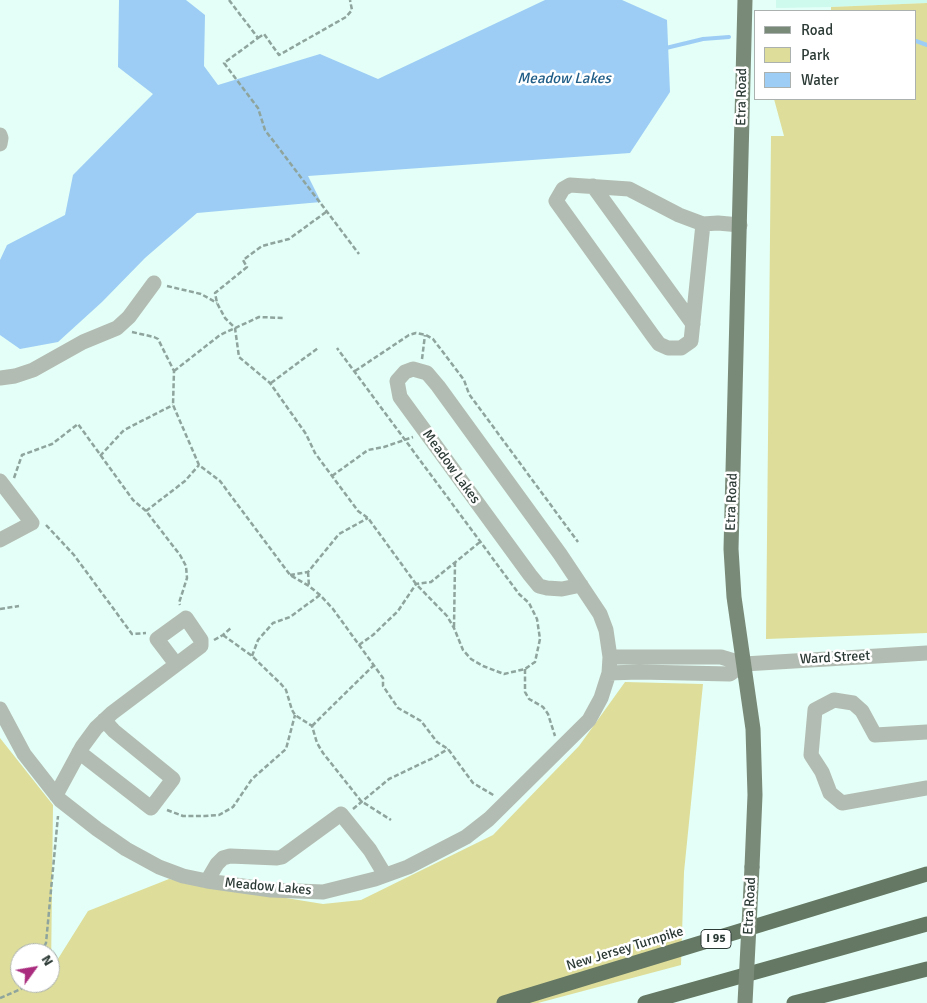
<!DOCTYPE html>
<style>
body{margin:0}
#map{position:relative;width:927px;height:1003px;overflow:hidden;background:#e3fff7;font-family:Signika,sans-serif}
canvas{display:block}
.legend{position:absolute;left:754px;top:10px;width:162px;height:90px;box-sizing:border-box;background:#fff;border:1px solid #abb1af;margin:0;padding:6px 9px;list-style:none;font-size:15px;color:#2d3b37}
.legend li{display:flex;align-items:center;gap:10px;height:25px}
.legend b{width:25px;border:1px solid #abb1af}
.north{position:absolute;left:10px;top:943px;width:50px;height:50px;box-sizing:border-box;background:#fff;border:1px solid #abb1af;border-radius:50%;rotate:58deg;font-size:14px;font-weight:700;line-height:20px;text-align:center;color:#2d3b37}
.north::after{content:'';display:block;margin:auto;width:18px;height:22px;background:#a92c7e;clip-path:polygon(50% 0,100% 100%,50% 72%,0 100%)}
</style>
<div id="map">
<canvas width="927" height="1003"></canvas>
<ul class="legend">
<li><b style="height:6px;background:#7a8a78"></b>Road</li>
<li><b style="height:14px;background:#dede9a"></b>Park</li>
<li><b style="height:14px;background:#9dcdf5"></b>Water</li>
</ul>
<div class="north">N</div>
</div>
<script>
const g = document.querySelector('canvas').getContext('2d');
g.lineJoin = 'round';
function paint(path, color) {
  g.fillStyle = color;
  g.fill(path, 'evenodd');
}
function poly(rows) {
  const path = new Path2D();
  for (const r of rows) {
    path.moveTo(r[0], r[1]);
    for (let i = 2; i < r.length; i += 2) path.lineTo(r[i], r[i + 1]);
  }
  return path;
}
function stroke(path, color, width, dash) {
  g.strokeStyle = color;
  g.lineWidth = width;
  g.lineCap = dash ? 'butt' : 'round';
  g.setLineDash(dash || []);
  g.stroke(path);
}
function label(font, color, halo, rows, align = 'center') {
  g.font = font + ' Signika,sans-serif';
  g.lineWidth = 5;
  g.setLineDash([]);
  g.textBaseline = 'middle';
  g.strokeStyle = halo;
  g.fillStyle = color;
  for (const [text, x, y, turn = 0] of rows) {
    g.save();
    g.translate(x, y);
    g.rotate((+turn || 0) * Math.PI / 180);
    g.textAlign = isNaN(turn) ? turn : align;
    if (halo) g.strokeText(text, 0, 0);
    g.fillText(text, 0, 0);
    g.restore();
  }
}
const built = poly([
 [776,0,927,0,927,3,831,7,776,8]
]);
const green = poly([
 [927,3,927,633,766,639,771,136,784,136,774,99,916,99,916,11,831,11,831,7],
 [625,682,703,684,684,872,681,965,538,1003,0,1003,0,738,53,805,51,970,88,911,169,879,323,904,361,900,493,835,579,746],
 [20,953,50,953,50,983,20,983]
]);
const water = poly([
 [119,0,186,0,205,15,204,66,218,85,320,54,378,79,545,0,622,0,667,20,670,92,630,153,308,176,321,202,197,213,145,258,102,302,58,342,20,349,0,335,0,260,7,245,65,215,73,175,153,94,118,67]
]);
const stream = poly([
 [916,41,927,45],
 [666,48,703,39,729,37]
]);
const path = poly([
 [229,0,258,38,224,63,258,108,265,130,359,254],
 [258,38,264,34,279,55,346,17,352,10,350,0],
 [326,212,289,239,262,246,243,260,247,267,215,293,217,303,225,318,235,328,239,357,270,383,306,434,315,453,358,511,368,518,416,584,447,616,454,628,463,650,471,659,483,666,504,674,525,669,535,662,540,639,537,619,529,603,519,594,337,348],
 [167,286,201,294,217,303],
 [132,332,154,337,158,339,174,371,173,405,199,465,220,481,290,575,309,586,320,595,333,609,383,678,383,686,398,708,421,721,437,742,448,749,473,783,495,796],
 [422,359,425,335],
 [174,371,220,335,259,317,284,318],
 [355,371,409,335,416,333,426,335,433,339,464,380,469,394,578,542],
 [271,383,318,348],
 [100,456,124,430,173,405],
 [332,476,368,450,384,447,413,437],
 [14,478,22,455,52,444,78,424,133,500,146,511,180,555,186,566,187,578,179,603,180,605],
 [146,511,185,481,199,465],
 [46,525,74,555,132,634,146,633],
 [308,572,309,586],
 [290,575,308,572,339,534,368,518],
 [0,609,19,606],
 [454,627,455,563],
 [223,635,252,656,281,684,286,690,292,710,295,715,312,726,317,743,323,753,361,801,391,820],
 [214,640,223,635,232,627],
 [359,645,373,635,398,611,416,584,431,582,480,542],
 [252,656,258,640,273,623,290,617,320,595],
 [525,669,525,692,529,699,543,707,548,714,555,736],
 [312,726,374,665],
 [353,809,389,779,433,758,448,749],
 [167,810,183,816,205,816,219,815,233,807,252,779,286,749,295,715],
 [41,953,46,943,58,816],
 [0,998,21,989,24,983]
]);
const minor = poly([
 [0,135,1,138,0,144],
 [593,186,693,324],
 [703,224,691,341,681,348,668,348,659,344,653,336,556,201,563,189,570,185,629,189,679,215,703,224,718,223,740,225],
 [0,378,15,376,33,370,83,342,117,328,129,317,154,283],
 [0,481,32,523,0,540],
 [610,657,721,657,744,664,927,653],
 [609,673,639,672,730,674,744,664],
 [0,709,24,754,60,800,97,829,126,849,159,867,183,876,207,881,271,890,323,892,375,879,408,867,466,837,489,819,589,720,601,698,609,673,610,657,606,630,600,614,560,554,438,386,427,373,413,369,405,372,397,381,400,397,530,575,539,586,547,588,562,589,581,585],
 [927,732,875,735,862,711,853,703,834,700,815,710,811,755,822,772,830,793,842,803,927,788],
 [79,752,151,808,173,779,114,731,104,720],
 [56,795,82,747,96,728,112,713,201,646,201,640,186,618,157,639,176,664],
 [207,881,217,864,223,858,230,856,277,858,282,857,341,814,370,850,385,875]
]);
const major = poly([
 [745,0,731,549,734,597,753,729,755,795,752,867]
]);
const highway = poly([
 [504,1003,927,874],
 [645,1003,927,924],
 [794,1003,927,969]
]);
const majorBridge = poly([
 [745,1003,752,867]
]);
const shields = [
 [716,939,30]
];
const shieldNames = [
 ["I 95",716,939]
];
const streetNames = [
 ["Etra Road",742,97,-89],
 ["Meadow Lakes",451,467,54],
 ["Etra Road",732,502,-88],
 ["Ward Street",835,658,-3],
 ["Meadow Lakes",268,887,5],
 ["Etra Road",750,906,-87],
 ["New Jersey Turnpike",625,949,-17]
];
const waterNames = [
 ["Meadow Lakes",564,79]
];
paint(built, '#cefaed');
paint(green, '#dede9a');
paint(water, '#9dcdf5');
stroke(stream, '#9dcdf5', 4);
stroke(path, '#8ea49d', 2.5, [5, 2.5]);
stroke(minor, '#b3bcb2', 15);
stroke(major, '#7a8a78', 15);
stroke(highway, '#657863', 15);
stroke(majorBridge, '#7a8a78', 15);
for (const [x, y, w] of shields) {
  const box = new Path2D();
  box.roundRect(x - w / 2, y - 9.5, w, 19, 4);
  g.fillStyle = '#fff';
  g.fill(box);
  stroke(box, '#2d3b37', 1);
}
label('bold 12px', '#2d3b37', null, shieldNames);
label('14px', '#2d3b37', '#fff', streetNames);
label('italic 15px', '#205d87', '#fff', waterNames);
</script>
